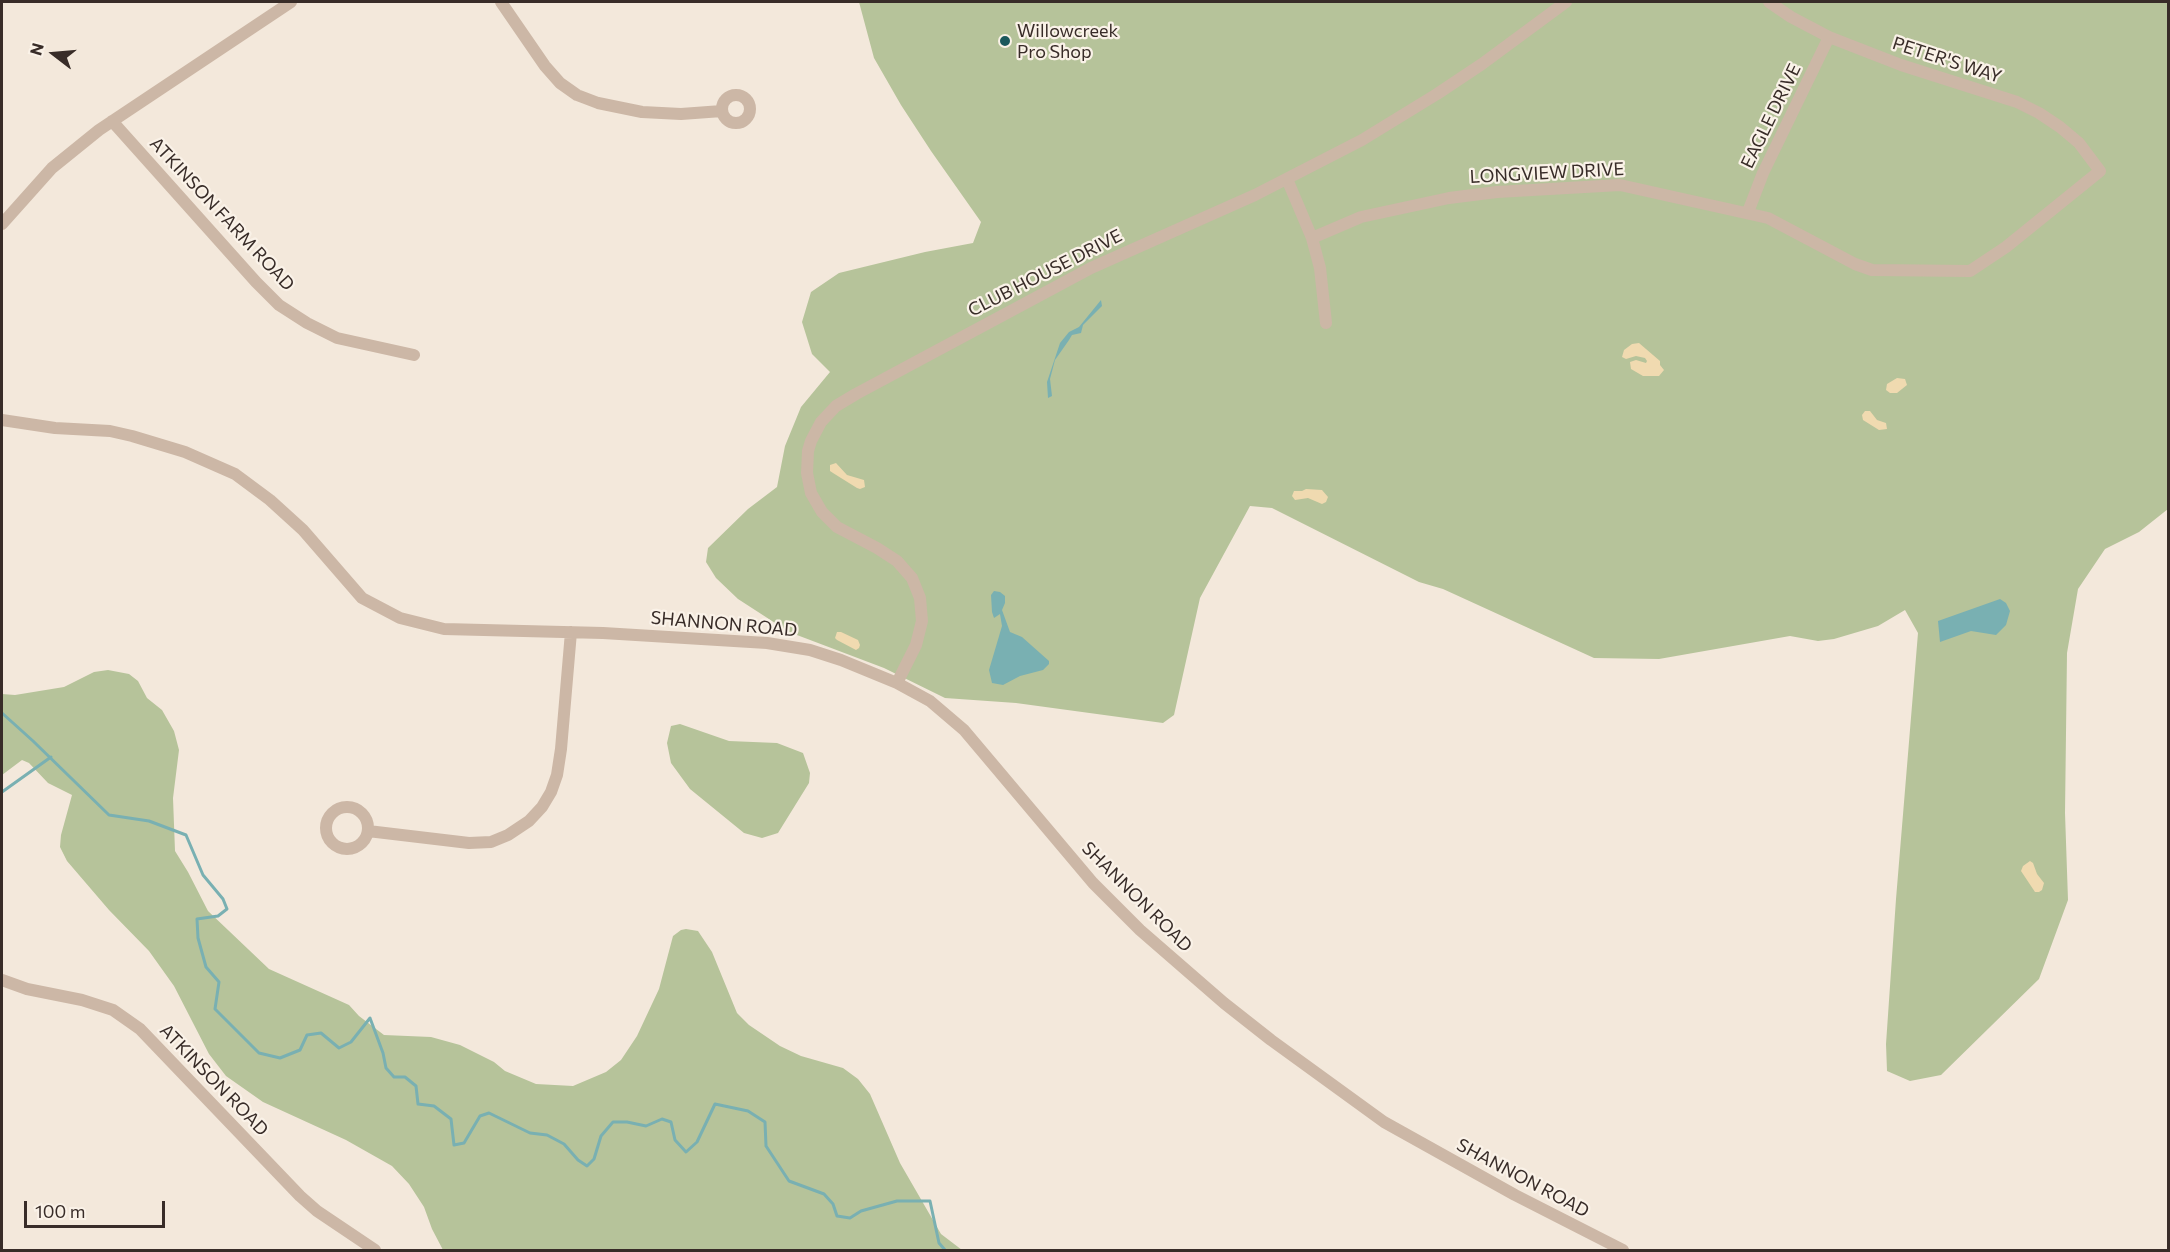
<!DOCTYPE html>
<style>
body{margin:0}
#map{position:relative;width:2170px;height:1252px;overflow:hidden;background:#f3e8db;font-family:Commissioner,sans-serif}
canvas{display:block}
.frame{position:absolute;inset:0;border:3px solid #382c28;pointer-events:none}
.north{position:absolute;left:24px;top:24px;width:60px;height:60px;-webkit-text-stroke:4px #faf2e8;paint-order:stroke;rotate:286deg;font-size:16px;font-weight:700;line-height:24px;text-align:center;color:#382c28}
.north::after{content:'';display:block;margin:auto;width:21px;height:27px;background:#382c28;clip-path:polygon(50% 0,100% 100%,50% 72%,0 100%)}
.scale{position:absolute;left:24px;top:1201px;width:141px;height:27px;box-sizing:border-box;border:3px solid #382c28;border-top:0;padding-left:8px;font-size:18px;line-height:21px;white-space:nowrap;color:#382c28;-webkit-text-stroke:4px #faf2e8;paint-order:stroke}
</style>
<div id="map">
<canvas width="2170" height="1252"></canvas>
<div class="frame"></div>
<div class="north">N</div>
<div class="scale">100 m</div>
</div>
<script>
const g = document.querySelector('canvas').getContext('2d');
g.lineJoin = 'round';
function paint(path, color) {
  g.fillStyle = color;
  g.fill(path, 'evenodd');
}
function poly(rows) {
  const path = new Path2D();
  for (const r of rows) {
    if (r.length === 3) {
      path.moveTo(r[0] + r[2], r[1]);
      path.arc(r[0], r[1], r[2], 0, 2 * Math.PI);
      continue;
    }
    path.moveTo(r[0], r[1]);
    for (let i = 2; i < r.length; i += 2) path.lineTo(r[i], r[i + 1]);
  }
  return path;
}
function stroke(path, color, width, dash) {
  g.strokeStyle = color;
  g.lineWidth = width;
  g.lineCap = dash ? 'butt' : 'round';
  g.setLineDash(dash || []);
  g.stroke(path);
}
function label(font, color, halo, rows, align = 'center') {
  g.font = font + ' Commissioner,sans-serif';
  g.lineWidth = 4.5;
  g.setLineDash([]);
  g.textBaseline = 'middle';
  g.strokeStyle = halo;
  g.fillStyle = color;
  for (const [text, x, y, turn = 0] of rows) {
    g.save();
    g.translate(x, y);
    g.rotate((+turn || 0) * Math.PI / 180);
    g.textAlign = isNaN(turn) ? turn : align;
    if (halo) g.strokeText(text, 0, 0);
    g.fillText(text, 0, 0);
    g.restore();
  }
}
const green = poly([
 [859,2,2168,2,2168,509,2139,532,2105,549,2078,589,2067,653,2065,813,2068,900,2039,979,1941,1075,1910,1081,1887,1071,1886,1044,1896,899,1918,633,1905,610,1878,626,1834,639,1818,641,1790,636,1659,659,1594,658,1443,589,1419,582,1272,508,1250,506,1200,598,1174,715,1163,723,1016,703,945,698,884,668,789,632,738,599,716,578,706,562,708,548,748,509,777,487,785,446,801,407,830,372,812,354,802,322,811,292,839,273,925,252,973,243,981,222,931,151,901,105,874,58],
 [108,670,129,674,138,681,147,698,162,710,174,731,179,750,173,798,175,851,188,872,208,911,269,969,349,1005,359,1016,384,1035,431,1037,460,1045,494,1062,505,1071,536,1084,573,1086,606,1072,621,1060,637,1036,659,989,673,936,681,930,686,929,698,931,712,952,737,1013,749,1025,780,1046,801,1056,843,1068,858,1079,870,1094,900,1163,941,1234,962,1250,443,1250,432,1229,424,1207,409,1184,392,1166,346,1140,263,1102,226,1076,209,1054,174,986,149,951,109,910,67,861,60,847,61,835,72,795,48,783,29,763,22,760,2,775,2,694,15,695,64,687,94,672],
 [680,724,729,741,777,743,803,753,810,773,809,783,778,833,762,838,744,833,690,789,671,763,667,743,671,726]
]);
const sand = poly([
 [1639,343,1660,361,1660,365,1664,370,1659,376,1643,376,1631,369,1630,362,1636,360,1646,363,1647,361,1645,358,1636,356,1626,359,1622,357,1624,350,1632,344],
 [1897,378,1905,379,1907,385,1897,393,1890,393,1886,390,1887,384],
 [1865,411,1870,411,1877,420,1886,423,1887,429,1879,430,1863,420,1862,415],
 [836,463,847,475,864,480,865,487,860,489,857,488,833,473,830,471,830,465],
 [1306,489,1322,490,1328,497,1326,502,1322,504,1308,498,1295,500,1292,496,1294,491,1302,491],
 [837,632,841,632,858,640,860,645,859,648,856,650,837,640,835,638],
 [2030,861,2033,863,2037,874,2044,883,2042,890,2039,892,2035,892,2021,871,2023,866]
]);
const water = poly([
 [1101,300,1102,306,1083,325,1081,333,1072,335,1069,340,1055,360,1050,379,1052,396,1048,398,1047,382,1060,343,1069,332,1079,327],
 [994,591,1000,592,1005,596,1005,603,1002,610,1010,632,1022,637,1049,661,1049,664,1043,670,1020,676,1003,685,992,683,989,670,1002,626,1000,614,994,618,992,612,991,595],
 [2000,599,2006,603,2010,611,2006,625,1996,635,1971,631,1940,642,1938,621]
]);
const stream = poly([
 [2,713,33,741,109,815,149,821,186,835,203,875,223,899,227,909,218,916,197,919,198,938,206,967,219,982,215,1009,259,1053,280,1058,300,1050,307,1035,321,1033,339,1048,351,1042,370,1018,383,1053,386,1068,394,1077,405,1077,416,1086,418,1104,434,1106,451,1119,454,1145,464,1143,480,1116,489,1113,530,1133,547,1135,564,1144,578,1160,587,1166,594,1159,601,1136,613,1122,627,1122,646,1126,662,1119,671,1122,675,1140,686,1152,697,1142,715,1104,748,1111,765,1122,766,1146,789,1181,824,1194,833,1204,837,1216,850,1218,861,1211,897,1201,930,1201,939,1243,945,1250],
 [2,792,51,757]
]);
const minor = poly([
 [501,2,545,66,560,83,577,95,598,103,642,112,681,114,722,111],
 [736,109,14],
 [112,121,256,282,279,305,307,323,337,338,414,355],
 [1287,179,1312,238,1320,268,1326,323],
 [1748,212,1763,173,1829,37],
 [2,224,52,168,99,130,291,2],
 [1312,238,1361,217,1449,198,1497,192,1620,185,1768,218,1855,264,1872,270,1970,271,2006,247,2100,171,2079,143,2060,127,2039,113,2017,102,1901,65,1829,37,1791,17,1769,2],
 [2,420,55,428,110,431,132,436,185,452,235,474,270,500,303,530,362,598,400,618,444,629,603,633,767,643,810,650,841,660,897,683,930,701,964,730,1093,883,1140,930,1224,1003,1271,1040,1384,1122,1515,1195,1623,1250],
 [897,683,916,645,922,621,920,598,912,578,897,561,877,548,837,527,822,512,811,493,807,473,808,451,811,441,821,422,836,406,856,394,1091,268,1255,195,1362,140,1437,94,1482,64,1566,2],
 [347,828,21],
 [368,831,469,843,491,842,508,835,529,821,542,807,551,792,557,775,561,749,571,632],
 [2,980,27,989,82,1000,113,1010,140,1029,300,1196,317,1211,375,1250]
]);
const markers = [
 [1005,41,6,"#1b585c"]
];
const poiNames = [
 ["Willowcreek",1017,31],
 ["Pro Shop",1017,52]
];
const streetNames = [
 ["PETER'S WAY",1947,60,18],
 ["EAGLE DRIVE",1771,116,-64],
 ["LONGVIEW DRIVE",1547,173,-3],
 ["ATKINSON FARM ROAD",222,214,47],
 ["CLUB HOUSE DRIVE",1045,273,-27],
 ["SHANNON ROAD",724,624,5],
 ["SHANNON ROAD",1137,897,45],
 ["ATKINSON ROAD",214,1080,46],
 ["SHANNON ROAD",1523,1178,28]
];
paint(green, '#b6c39a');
paint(sand, '#f0dab0');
paint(water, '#79b0b2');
stroke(stream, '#79b0b2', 3);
stroke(minor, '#ccb7a6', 12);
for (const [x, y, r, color] of markers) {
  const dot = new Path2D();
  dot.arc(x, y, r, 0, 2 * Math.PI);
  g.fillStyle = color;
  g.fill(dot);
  stroke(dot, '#faf2e8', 2);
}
label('18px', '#382c28', '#faf2e8', poiNames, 'left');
label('18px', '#382c28', '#faf2e8', streetNames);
</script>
